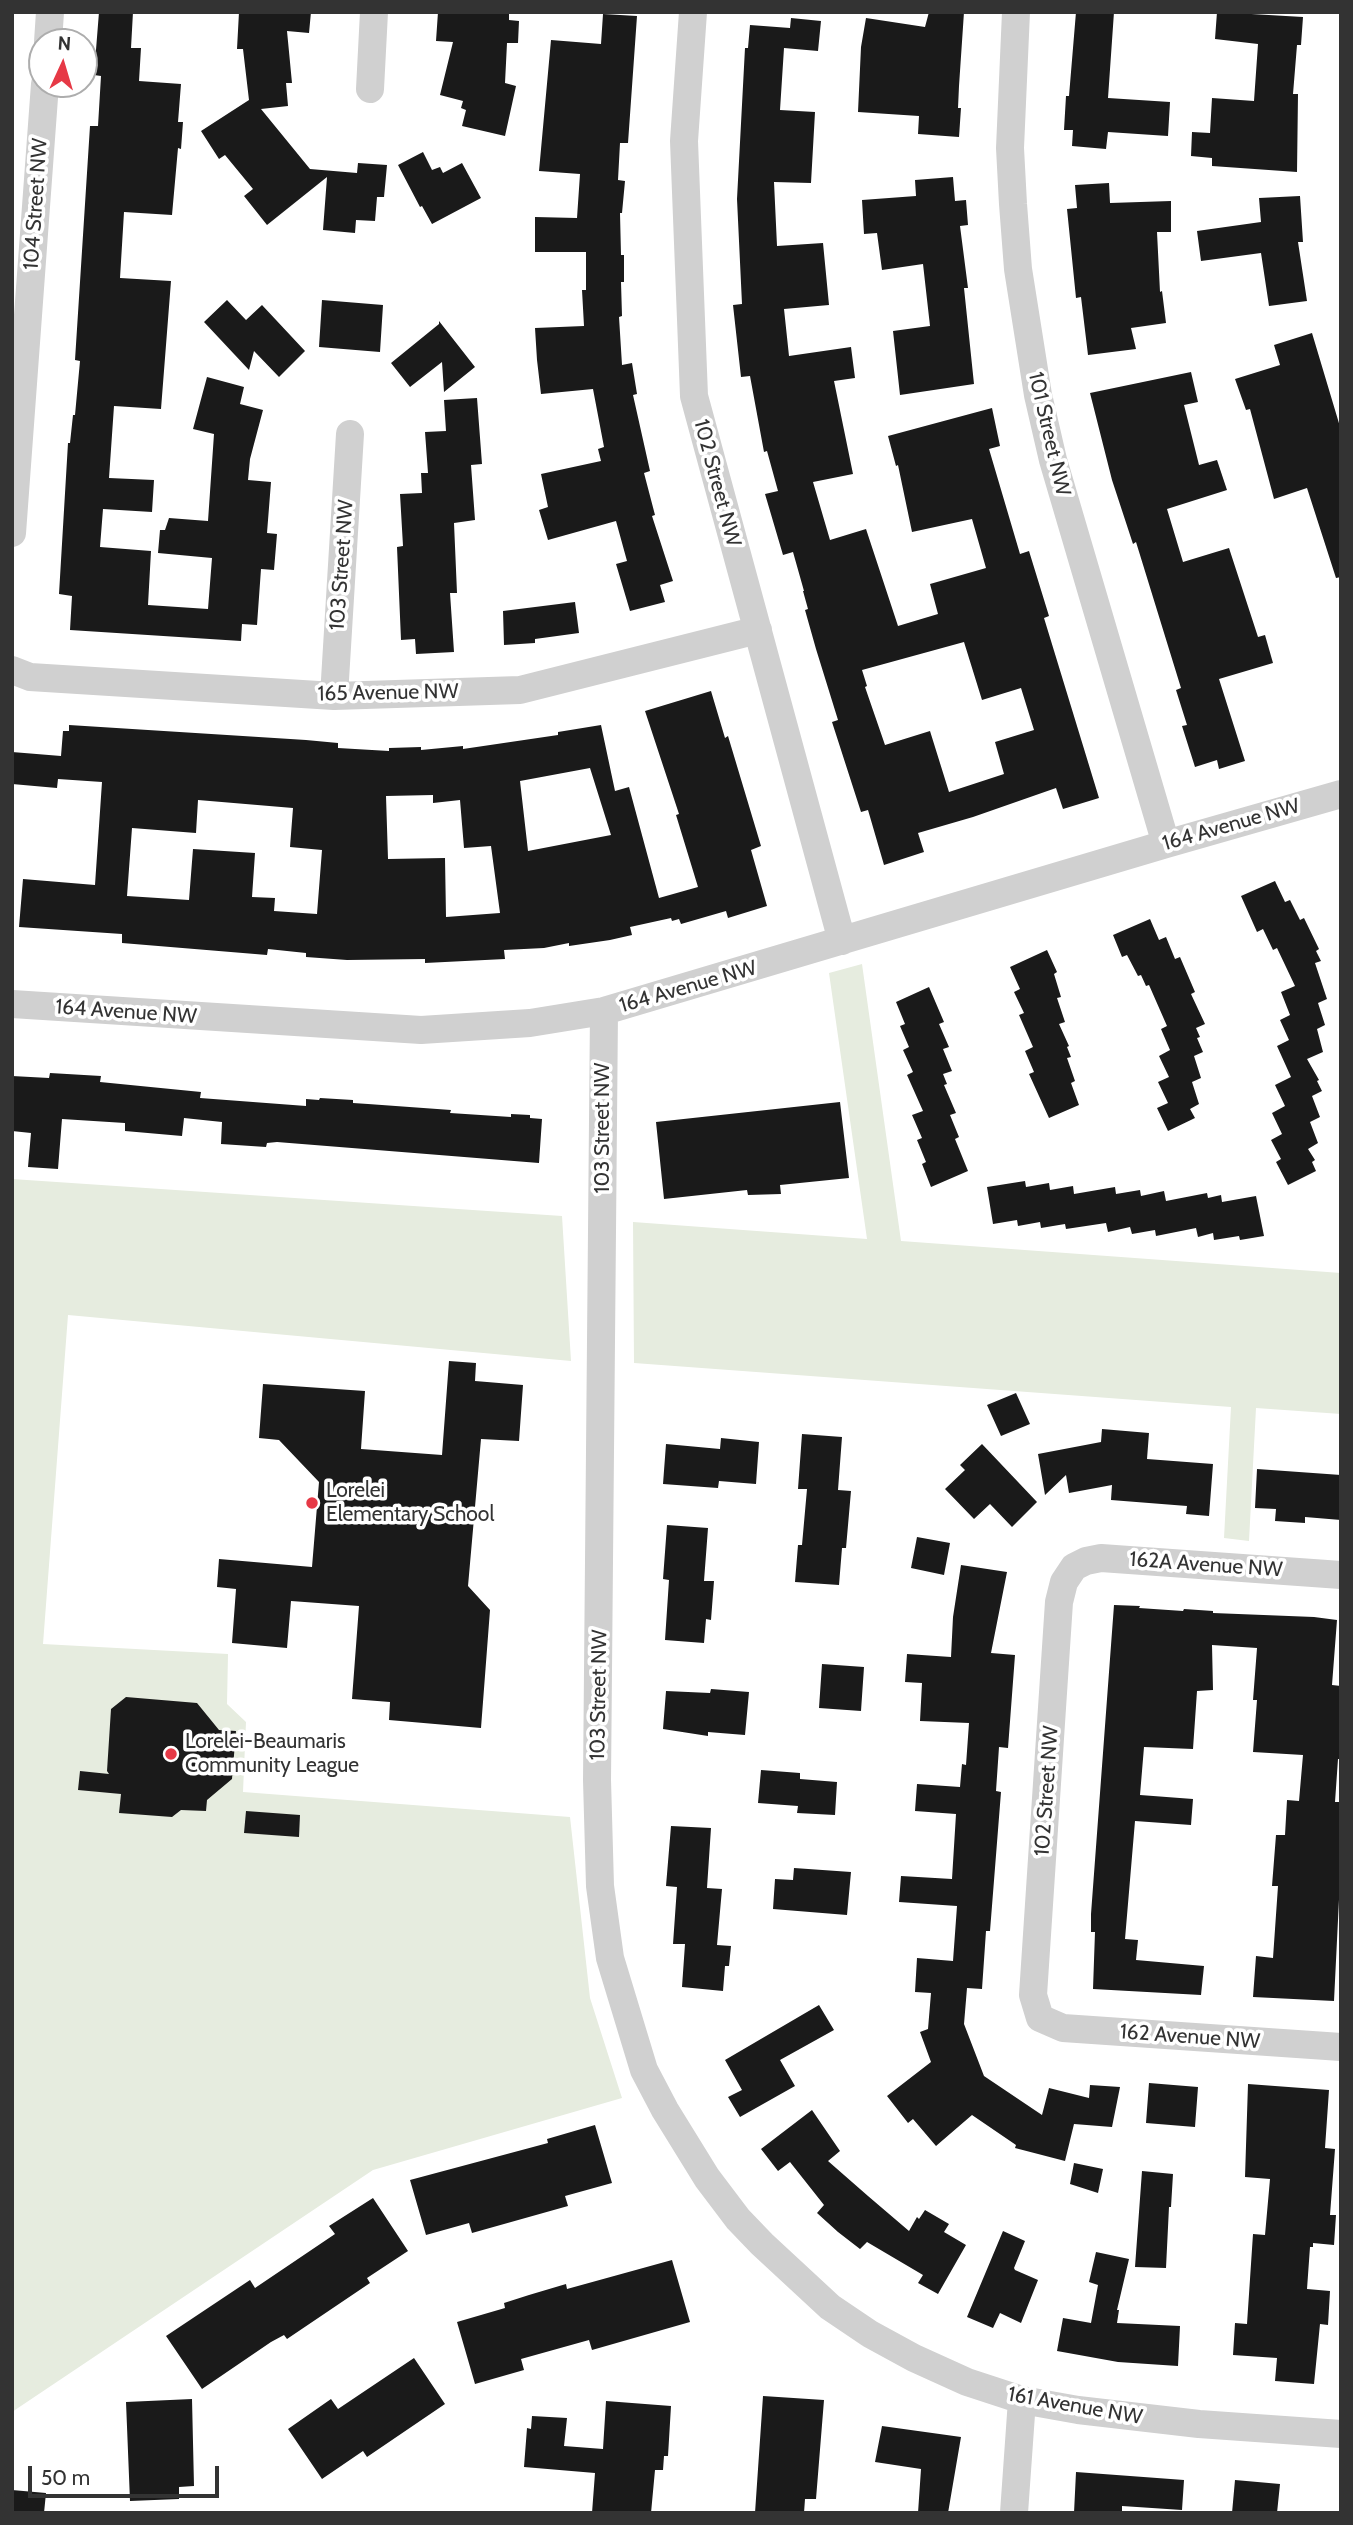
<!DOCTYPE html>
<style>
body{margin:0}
#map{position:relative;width:1353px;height:2525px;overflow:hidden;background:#fff;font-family:Cabin,sans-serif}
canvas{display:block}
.frame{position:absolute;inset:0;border:14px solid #333;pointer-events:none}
.north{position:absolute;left:28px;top:28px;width:70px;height:70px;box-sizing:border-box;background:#fff;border:2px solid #adadad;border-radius:50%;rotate:4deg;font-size:19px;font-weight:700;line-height:28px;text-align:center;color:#333}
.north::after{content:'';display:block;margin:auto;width:24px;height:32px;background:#e63946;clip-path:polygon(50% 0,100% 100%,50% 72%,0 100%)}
.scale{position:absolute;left:28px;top:2466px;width:191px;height:32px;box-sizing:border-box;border:4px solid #333;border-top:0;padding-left:9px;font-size:21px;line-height:24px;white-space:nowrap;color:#333;-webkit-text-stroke:5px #fff;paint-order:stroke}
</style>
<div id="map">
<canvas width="1353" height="2525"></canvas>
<div class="frame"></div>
<div class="north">N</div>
<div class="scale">50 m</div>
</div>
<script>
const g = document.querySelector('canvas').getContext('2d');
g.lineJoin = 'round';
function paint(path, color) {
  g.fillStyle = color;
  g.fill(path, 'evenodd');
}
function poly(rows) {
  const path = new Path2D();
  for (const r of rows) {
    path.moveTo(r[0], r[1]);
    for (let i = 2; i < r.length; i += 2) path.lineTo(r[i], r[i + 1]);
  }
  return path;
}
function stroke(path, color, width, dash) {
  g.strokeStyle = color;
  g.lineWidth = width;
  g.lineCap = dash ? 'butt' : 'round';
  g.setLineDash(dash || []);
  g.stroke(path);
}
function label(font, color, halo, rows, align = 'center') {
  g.font = font + ' Cabin,sans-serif';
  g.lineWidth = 7;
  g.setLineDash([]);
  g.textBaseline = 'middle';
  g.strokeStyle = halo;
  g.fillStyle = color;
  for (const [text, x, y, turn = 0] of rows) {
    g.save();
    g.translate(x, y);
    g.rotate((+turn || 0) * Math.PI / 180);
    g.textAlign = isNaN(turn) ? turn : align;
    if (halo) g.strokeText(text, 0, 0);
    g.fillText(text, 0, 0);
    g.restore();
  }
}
const green = poly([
 [862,964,901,1241,1341,1273,1341,1414,1256,1408,1249,1541,1224,1538,1231,1407,634,1363,633,1222,867,1239,829,973],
 [12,1179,562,1216,571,1361,68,1315,43,1644,228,1654,227,1704,246,1722,243,1792,570,1817,590,1998,622,2098,373,2170,12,2412]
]);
const building = poly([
 [99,12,133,12,131,48,141,48,139,81,181,84,178,122,183,122,181,149,178,148,172,215,124,212,120,278,171,281,161,409,114,406,109,478,154,480,152,512,103,509,100,547,151,551,148,605,208,609,212,558,158,553,160,530,165,530,169,518,208,521,214,434,193,429,207,377,244,387,240,404,263,410,250,459,248,480,271,482,267,533,277,534,274,570,261,569,257,625,242,624,241,641,70,630,72,596,59,594,68,443,70,443,73,415,75,415,80,361,75,360,90,126,98,126,101,76,94,75],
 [239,12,311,12,309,33,287,31,292,83,286,83,288,106,261,109,310,169,357,173,358,163,387,165,384,197,377,197,375,221,356,220,355,233,323,230,327,177,267,225,244,196,253,189,225,155,219,159,201,131,249,100,243,49,237,49],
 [438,12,509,12,509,20,519,21,518,43,507,43,505,83,516,86,505,136,462,126,466,110,461,108,463,101,440,95,453,42,436,41],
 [929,12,964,12,959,86,958,108,961,108,959,137,918,134,919,116,858,112,861,47,866,18,925,27],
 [1076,12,1114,12,1108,98,1170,102,1168,136,1108,132,1106,149,1072,146,1073,130,1064,130,1066,96,1069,96],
 [1217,12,1303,17,1301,45,1297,45,1293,94,1298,94,1297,172,1212,166,1212,158,1191,156,1192,132,1210,133,1212,98,1254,101,1258,44,1215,39],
 [603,14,637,16,628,143,620,143,618,180,625,181,622,213,620,213,621,255,624,255,624,282,621,282,622,316,619,317,622,365,632,363,637,394,633,395,650,471,644,473,655,515,652,516,673,581,660,585,665,602,630,611,616,564,627,561,616,521,548,540,539,510,548,507,541,474,601,461,598,449,604,447,593,389,541,394,537,360,535,328,584,326,582,290,586,290,586,252,535,252,535,217,577,218,580,174,539,171,551,40,601,44],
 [791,18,821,21,818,51,784,48,780,110,815,112,811,183,774,182,777,246,823,243,829,305,784,309,789,356,851,347,855,378,834,381,853,474,813,482,830,540,866,529,898,626,938,614,930,584,986,568,972,519,912,532,898,465,896,466,888,436,992,408,1000,446,989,449,1020,554,1029,551,1049,616,1044,618,1099,798,1063,809,1056,788,973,817,918,833,924,852,884,865,868,810,861,812,832,722,838,720,816,649,805,610,808,609,803,591,804,591,793,552,783,555,765,494,778,491,767,451,764,452,750,376,741,377,733,305,742,304,737,199,745,48,748,48,750,25,790,28],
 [964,642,982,700,1021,688,1034,730,995,742,1004,774,949,792,930,731,885,745,865,687,867,686,862,670],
 [423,152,432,170,440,167,443,173,462,163,481,198,432,224,422,206,420,207,398,165],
 [953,177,955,201,966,200,968,225,960,226,968,288,964,288,974,384,900,395,893,331,930,326,923,264,882,270,877,233,864,234,862,200,916,196,915,180],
 [1109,183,1110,203,1171,201,1171,232,1157,232,1160,292,1162,291,1166,323,1131,328,1136,349,1088,355,1081,297,1076,298,1067,209,1077,208,1075,185],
 [1300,196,1303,242,1298,242,1307,301,1269,306,1261,253,1201,261,1197,231,1261,222,1259,198],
 [227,300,246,320,262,305,305,351,279,377,254,351,249,370,204,322],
 [322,300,383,305,380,352,319,347],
 [439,321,475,367,444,392,442,362,410,387,391,363,439,324],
 [1312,333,1341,430,1341,577,1336,578,1307,488,1274,499,1250,409,1246,410,1235,379,1280,365,1274,345],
 [1191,372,1198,402,1184,405,1199,465,1217,460,1227,490,1167,509,1183,562,1229,548,1258,637,1265,635,1273,663,1219,679,1245,761,1219,769,1217,760,1195,767,1182,726,1187,725,1176,690,1181,688,1136,542,1133,544,1112,480,1090,393],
 [477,398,482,464,471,465,475,520,454,523,457,593,450,593,454,652,416,654,415,639,401,640,397,547,403,546,400,494,422,493,421,473,428,473,425,432,446,431,444,400],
 [575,602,579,633,535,639,535,643,504,645,503,611],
 [711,691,725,738,728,736,761,846,751,850,767,906,728,918,726,911,681,924,679,919,672,921,671,918,630,927,632,935,610,940,569,946,569,943,544,948,504,950,505,959,425,963,425,959,347,960,306,957,306,953,268,949,267,955,122,943,122,934,19,927,23,879,95,885,102,782,58,779,57,788,12,784,12,752,61,756,63,731,69,731,69,725,306,740,338,743,338,748,389,751,389,748,421,747,421,750,463,746,463,749,558,735,558,732,601,725,615,791,629,787,659,898,698,887,676,815,679,814,645,711],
 [590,768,611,835,528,851,520,781],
 [433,795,433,803,460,800,464,848,491,846,500,913,446,917,445,858,388,859,386,796],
 [198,800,293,808,290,847,322,850,317,914,274,911,275,898,252,897,255,853,193,849,189,900,127,896,132,828,196,833],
 [1275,881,1285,902,1290,900,1300,920,1304,918,1319,949,1316,951,1321,961,1315,963,1327,999,1318,1003,1325,1025,1317,1029,1323,1052,1307,1059,1319,1080,1317,1081,1322,1091,1312,1096,1320,1117,1310,1122,1318,1143,1308,1149,1315,1160,1312,1162,1316,1171,1288,1185,1276,1162,1281,1159,1271,1140,1282,1134,1272,1113,1285,1106,1275,1085,1291,1077,1277,1046,1289,1040,1280,1020,1290,1015,1281,992,1295,986,1277,948,1273,950,1263,929,1257,932,1241,896],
 [1150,919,1159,940,1166,937,1175,959,1180,957,1195,992,1191,994,1205,1024,1196,1028,1200,1037,1197,1038,1203,1052,1194,1056,1201,1078,1192,1082,1199,1104,1190,1109,1195,1118,1168,1131,1157,1108,1168,1103,1158,1082,1169,1077,1159,1056,1170,1050,1161,1029,1167,1026,1149,985,1146,986,1141,975,1138,976,1127,955,1122,957,1113,935],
 [1047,950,1057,972,1054,974,1061,997,1057,998,1065,1022,1059,1024,1069,1046,1067,1047,1071,1057,1067,1058,1075,1081,1071,1083,1079,1105,1049,1118,1029,1074,1034,1072,1025,1051,1033,1047,1019,1015,1024,1013,1014,992,1020,989,1010,967],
 [929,987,944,1022,939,1024,949,1047,943,1049,952,1071,943,1074,947,1084,944,1085,956,1113,950,1115,959,1137,955,1139,968,1171,931,1187,922,1164,926,1162,917,1140,922,1138,912,1115,923,1111,907,1075,913,1072,903,1050,909,1047,900,1026,905,1024,896,1002],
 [50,1073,101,1076,100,1082,201,1092,200,1098,306,1106,306,1099,319,1100,320,1098,353,1100,353,1103,368,1104,451,1110,450,1113,511,1117,511,1114,530,1115,530,1118,542,1119,539,1163,277,1142,267,1143,266,1147,221,1144,222,1122,184,1118,182,1136,125,1131,125,1123,62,1119,58,1169,28,1167,31,1133,12,1131,12,1076,49,1078],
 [840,1102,849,1178,780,1185,781,1194,748,1195,747,1190,664,1199,656,1122],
 [1025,1181,1026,1187,1049,1183,1050,1190,1073,1186,1074,1194,1115,1187,1116,1194,1140,1190,1141,1196,1164,1191,1166,1201,1207,1193,1208,1198,1221,1195,1222,1202,1256,1196,1264,1236,1240,1240,1239,1236,1214,1240,1213,1233,1198,1237,1196,1228,1156,1236,1155,1230,1132,1234,1130,1227,1108,1232,1106,1223,1066,1229,1065,1224,1041,1228,1040,1222,1018,1226,1017,1220,993,1224,987,1187],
 [449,1361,476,1363,475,1381,523,1385,519,1441,481,1439,468,1586,490,1610,481,1728,389,1720,390,1702,352,1699,359,1606,291,1601,287,1648,232,1643,236,1589,217,1587,219,1559,312,1567,319,1482,279,1440,259,1438,263,1384,365,1391,361,1449,442,1455],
 [1016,1393,1030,1424,1001,1436,987,1405],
 [1102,1429,1149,1433,1147,1459,1213,1464,1209,1516,1186,1514,1187,1506,1111,1500,1112,1485,1069,1493,1066,1475,1045,1495,1038,1454,1101,1442],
 [802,1434,842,1437,838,1490,851,1491,846,1548,842,1548,839,1585,795,1582,798,1545,802,1545,807,1489,798,1489],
 [721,1438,759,1442,756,1484,719,1481,718,1488,663,1484,666,1444,720,1449],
 [982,1444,1037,1502,1012,1527,990,1504,974,1519,945,1489,965,1470,960,1465],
 [1257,1469,1341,1475,1341,1520,1305,1517,1305,1523,1275,1521,1276,1509,1255,1508],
 [667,1525,708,1528,704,1581,714,1581,711,1620,706,1619,704,1643,665,1640,669,1580,663,1579],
 [917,1537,950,1543,944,1575,911,1568],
 [961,1565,1007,1572,991,1653,1015,1655,1008,1748,999,1747,996,1791,1001,1792,990,1931,986,1931,982,1989,967,1988,964,2024,984,2076,1042,2115,1049,2088,1089,2098,1090,2085,1120,2087,1112,2127,1074,2124,1065,2161,1015,2148,1016,2145,972,2115,936,2146,913,2119,908,2123,887,2096,931,2062,920,2032,928,2029,931,1993,915,1992,917,1958,953,1961,957,1906,899,1902,901,1876,952,1879,956,1814,915,1811,917,1784,960,1787,962,1764,966,1765,969,1723,920,1721,922,1683,905,1682,907,1654,951,1657,953,1617],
 [1114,1605,1140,1606,1139,1608,1183,1611,1184,1609,1213,1611,1213,1613,1314,1617,1337,1620,1332,1685,1341,1686,1341,1759,1338,1759,1335,1802,1341,1802,1339,1840,1341,1840,1341,1859,1334,2001,1253,1997,1256,1956,1273,1958,1278,1886,1272,1886,1276,1835,1285,1835,1287,1800,1299,1801,1303,1755,1253,1752,1257,1700,1253,1700,1257,1648,1212,1645,1213,1690,1197,1691,1193,1749,1144,1747,1140,1795,1193,1799,1191,1825,1135,1821,1125,1939,1138,1940,1136,1960,1204,1966,1201,1995,1093,1989,1095,1932,1091,1932,1091,1914],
 [822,1664,864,1667,861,1711,819,1708],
 [711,1689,749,1692,745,1735,708,1732,708,1736,663,1729,666,1691,710,1693],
 [126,1697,197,1703,219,1730,236,1731,232,1779,207,1800,206,1811,181,1810,172,1817,119,1813,121,1794,78,1790,80,1771,109,1774,107,1771,111,1709],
 [761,1770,800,1773,800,1779,837,1782,835,1815,797,1813,798,1806,758,1803],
 [246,1811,300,1815,299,1837,244,1833],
 [671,1826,711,1828,707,1888,722,1889,717,1945,731,1946,729,1966,725,1966,723,1991,682,1987,685,1944,673,1944,677,1887,666,1886],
 [794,1868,851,1872,847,1915,773,1909,775,1879,793,1880],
 [819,2005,834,2030,780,2060,795,2086,740,2117,728,2097,742,2090,725,2060],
 [1149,2083,1198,2087,1195,2127,1146,2123],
 [1248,2084,1329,2090,1325,2148,1335,2149,1330,2215,1336,2215,1334,2245,1313,2243,1313,2247,1310,2247,1307,2289,1330,2291,1328,2325,1320,2324,1314,2384,1275,2381,1277,2358,1233,2355,1235,2323,1247,2324,1253,2234,1265,2235,1270,2179,1245,2177],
 [812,2110,840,2151,828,2161,868,2196,909,2231,917,2217,919,2219,925,2210,949,2224,944,2232,966,2245,938,2294,918,2283,923,2275,867,2242,860,2249,838,2232,817,2213,824,2205,790,2162,778,2171,761,2149],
 [595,2125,612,2183,565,2196,568,2206,472,2233,469,2223,426,2235,410,2180,548,2143,547,2139],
 [1074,2163,1103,2169,1098,2193,1070,2184],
 [1142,2171,1173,2174,1171,2207,1169,2207,1166,2268,1135,2267],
 [373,2198,408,2251,367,2278,370,2283,287,2339,284,2335,271,2342,202,2389,166,2336,250,2280,255,2288,335,2234,329,2226],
 [1003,2231,1025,2241,1014,2268,1015,2270,1038,2280,1021,2323,1000,2313,993,2328,967,2317],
 [1096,2252,1129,2259,1117,2310,1119,2310,1117,2323,1180,2326,1178,2366,1118,2362,1057,2351,1063,2318,1091,2323,1098,2285,1089,2282],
 [672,2260,690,2322,592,2350,589,2340,521,2359,524,2370,475,2384,457,2322,505,2308,504,2303,529,2295,566,2284,567,2289],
 [414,2358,445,2404,367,2457,363,2451,322,2479,288,2429,331,2399,338,2409],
 [763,2396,824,2400,816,2499,805,2499,804,2513,755,2513],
 [192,2399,194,2486,179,2487,179,2499,130,2501,126,2402],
 [606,2401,671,2406,668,2456,664,2456,663,2470,655,2470,651,2513,592,2513,595,2473,524,2467,527,2428,531,2429,532,2416,567,2418,564,2446,603,2449],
 [882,2426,961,2437,948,2513,918,2513,921,2469,875,2462],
 [1076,2472,1184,2480,1182,2510,1122,2506,1122,2513,1074,2513],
 [1235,2480,1280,2484,1277,2513,1232,2513],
 [12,2490,46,2493,44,2513,12,2513]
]);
const street = poly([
 [693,12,684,141,694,396,842,941],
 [1016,12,1010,148,1013,204,1018,269,1038,395,1053,460,1166,844],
 [48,42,50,12],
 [370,89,374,12],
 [12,533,45,84],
 [12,670,30,677,334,696,520,690,758,630],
 [334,696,350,434],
 [12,1004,421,1030,530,1023,604,1011,1166,844,1341,794],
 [604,1011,597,1780,600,1886,610,1958,644,2070,665,2110,707,2178,738,2219,762,2244,830,2307,870,2334,914,2358,967,2382,1022,2400,1078,2410,1199,2424,1341,2434],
 [1341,1575,1101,1558,1086,1561,1074,1567,1064,1582,1059,1602,1033,1995,1040,2018,1063,2028,1341,2047],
 [1014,2513,1022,2400]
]);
const markers = [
 [312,1503,7,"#e63946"],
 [171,1754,7,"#e63946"]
];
const streetNames = [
 ["104 Street NW",36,204,-86],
 ["101 Street NW",1049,434,77],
 ["102 Street NW",717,483,75],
 ["103 Street NW",342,565,-86],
 ["165 Avenue NW",388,693,-1],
 ["164 Avenue NW",1231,825,-16],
 ["164 Avenue NW",688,987,-16],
 ["164 Avenue NW",126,1012,4],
 ["103 Street NW",603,1128,-90],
 ["162A Avenue NW",1206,1565,4],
 ["103 Street NW",599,1695,-89],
 ["102 Street NW",1047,1791,-86],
 ["162 Avenue NW",1190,2037,4],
 ["161 Avenue NW",1075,2406,10]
];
const poiNames = [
 ["Lorelei",326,1491],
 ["Elementary School",326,1515],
 ["Lorelei-Beaumaris",185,1742],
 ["Community League",185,1766]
];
paint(green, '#e6ecdf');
paint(building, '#1a1a1a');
stroke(street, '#d0d0d0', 28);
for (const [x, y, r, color] of markers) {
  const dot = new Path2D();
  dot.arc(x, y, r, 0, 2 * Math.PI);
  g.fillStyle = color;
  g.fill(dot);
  stroke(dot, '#fff', 2.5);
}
label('21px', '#333', '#fff', streetNames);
label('21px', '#333', '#fff', poiNames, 'left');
</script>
